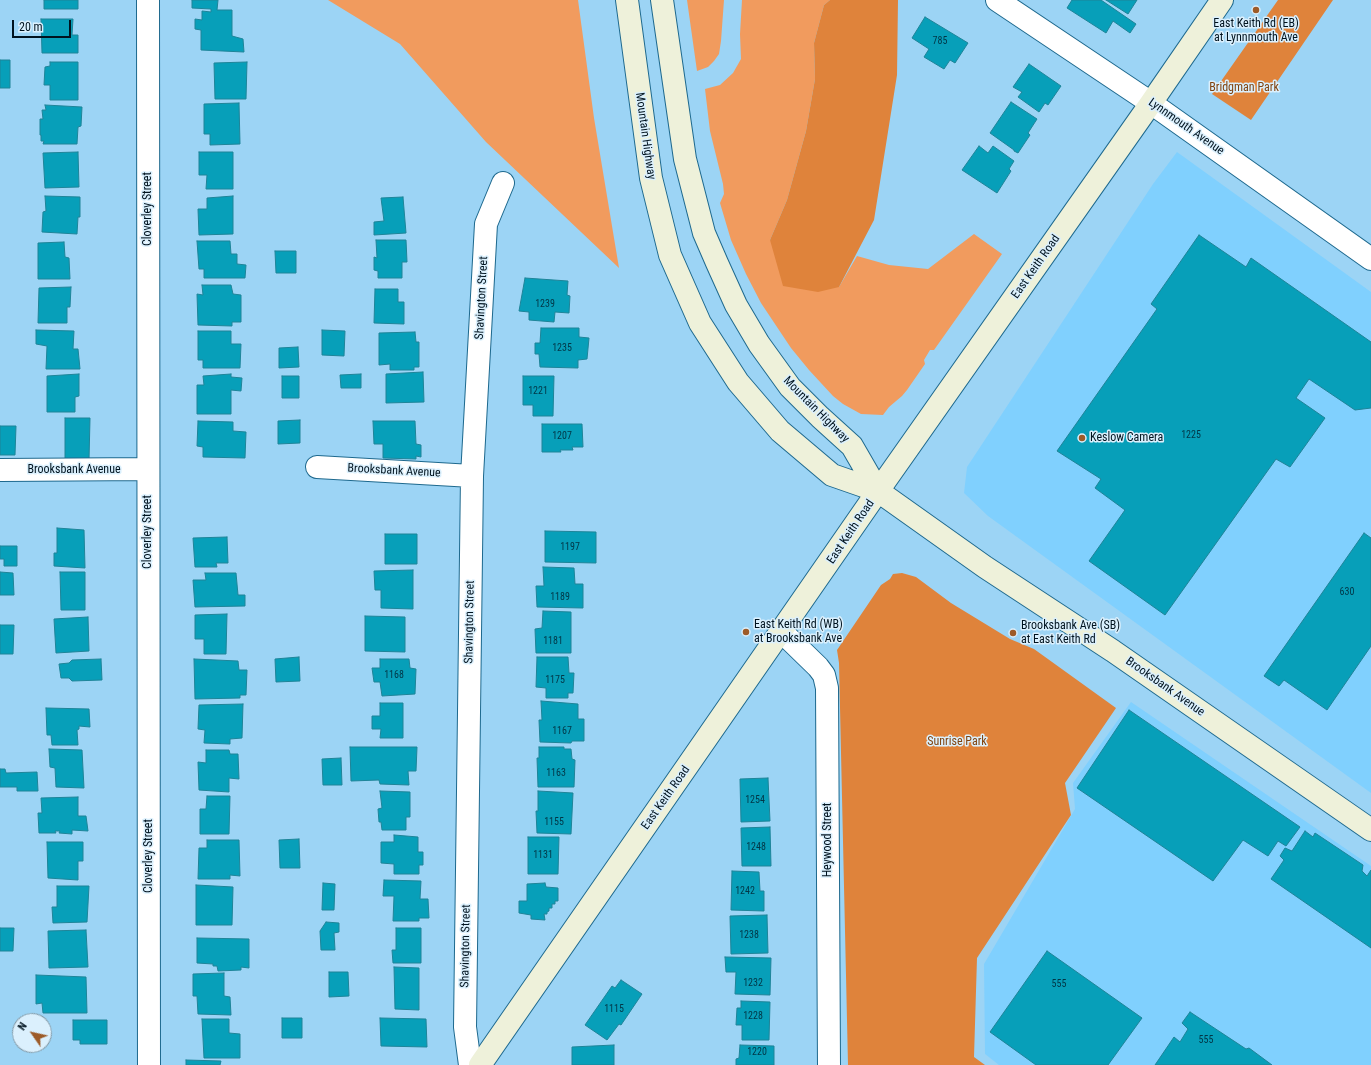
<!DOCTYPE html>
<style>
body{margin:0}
#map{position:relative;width:1371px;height:1065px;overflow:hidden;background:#9cd4f5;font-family:"Roboto Condensed",sans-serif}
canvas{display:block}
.north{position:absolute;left:12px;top:1013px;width:40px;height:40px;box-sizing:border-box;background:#dbf0fd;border:1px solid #8398a4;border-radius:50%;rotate:304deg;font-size:11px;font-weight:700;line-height:16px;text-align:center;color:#00131f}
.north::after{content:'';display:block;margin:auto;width:14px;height:18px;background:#9d5b28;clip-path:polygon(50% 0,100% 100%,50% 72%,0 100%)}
.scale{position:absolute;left:12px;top:20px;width:59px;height:18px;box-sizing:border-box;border:2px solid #00131f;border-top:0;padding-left:5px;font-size:12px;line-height:14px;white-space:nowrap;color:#00131f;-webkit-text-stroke:3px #dbf0fd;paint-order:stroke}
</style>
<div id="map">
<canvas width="1371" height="1065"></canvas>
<div class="north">N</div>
<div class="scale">20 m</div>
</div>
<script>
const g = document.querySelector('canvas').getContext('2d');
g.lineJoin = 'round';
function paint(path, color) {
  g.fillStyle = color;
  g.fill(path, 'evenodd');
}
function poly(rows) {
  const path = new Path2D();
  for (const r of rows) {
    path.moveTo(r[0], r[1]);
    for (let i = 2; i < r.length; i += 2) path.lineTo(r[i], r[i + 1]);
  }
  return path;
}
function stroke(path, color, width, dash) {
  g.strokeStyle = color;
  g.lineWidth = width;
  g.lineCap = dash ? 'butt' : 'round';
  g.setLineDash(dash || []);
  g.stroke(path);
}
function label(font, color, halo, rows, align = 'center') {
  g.font = font + ' "Roboto Condensed",sans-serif';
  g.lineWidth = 3;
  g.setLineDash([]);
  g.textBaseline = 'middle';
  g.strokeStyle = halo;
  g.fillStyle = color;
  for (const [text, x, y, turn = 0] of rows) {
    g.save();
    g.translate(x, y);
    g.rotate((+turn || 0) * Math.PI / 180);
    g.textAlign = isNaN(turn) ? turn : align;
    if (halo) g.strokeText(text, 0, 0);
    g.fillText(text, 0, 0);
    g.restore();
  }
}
const built = poly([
 [1177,152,1371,292,1371,793,988,516,964,493,967,467,1153,184],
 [1131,702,1371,866,1371,1065,999,1065,985,1054,984,964,1075,809,1073,783]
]);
const green = poly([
 [328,0,578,0,594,118,619,268,486,142,400,44],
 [687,0,724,0,721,41,719,54,714,61,708,67,697,71],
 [742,0,830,0,824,5,814,43,815,79,806,131,787,200,770,240,839,287,857,256,889,265,928,269,974,234,1002,254,934,350,930,350,924,360,925,364,907,390,902,396,889,407,883,415,861,414,843,404,833,396,809,370,791,348,761,303,746,274,731,240,720,203,724,194,723,184,710,131,705,89,720,85,733,73,741,59,740,34]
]);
const forest = poly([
 [830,0,898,0,897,75,874,220,839,287,818,292,783,286,770,240,787,200,806,131,815,79,814,43,824,5],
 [1278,0,1333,0,1251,120,1212,94],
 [902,573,916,577,951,603,1010,639,1034,649,1116,708,1065,783,1071,815,977,958,974,1057,985,1065,848,1065,839,663,837,650,881,585,890,579,893,574]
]);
const building = poly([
 [44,0,78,0,78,9,44,9,44,0],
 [192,0,218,0,217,10,232,10,232,36,243,39,244,52,201,50,201,30,195,29,195,19,202,20,202,11,211,12,211,9,192,8,192,0],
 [1072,0,1101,0,1136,24,1130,33,1113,21,1106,33,1067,8,1072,0],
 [1106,0,1137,0,1128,14,1106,0],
 [925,17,968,43,955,63,950,60,944,69,924,57,929,49,912,38,925,17],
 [41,19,73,19,72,35,78,35,78,53,42,53,41,19],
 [0,60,10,60,10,88,0,88,0,60],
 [50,62,78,62,78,100,50,100,50,85,44,85,45,67,50,66,50,62],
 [247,62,246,99,215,99,214,63,247,62],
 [1029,64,1061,86,1048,105,1045,103,1039,112,1018,97,1022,92,1013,87,1029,64],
 [1011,102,1037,119,1028,133,1030,135,1018,153,1014,151,1014,150,990,133,1011,102],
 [239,103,240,144,210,145,210,134,204,134,204,104,239,103],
 [45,105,82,107,81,126,78,127,77,144,43,144,44,141,41,141,41,135,40,135,40,119,43,119,42,110,46,110,45,105],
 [979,146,988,153,993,146,1014,161,1009,169,1011,171,997,193,962,170,979,146],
 [78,152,79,187,45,188,43,153,78,152],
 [199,152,233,152,233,189,206,189,207,175,199,175,199,152],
 [45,196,80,197,80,217,78,217,77,234,42,232,43,212,46,211,45,196],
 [233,196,233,234,199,235,198,209,207,209,207,198,233,196],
 [403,197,406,233,374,235,374,222,384,221,381,198,403,197],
 [1199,235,1246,267,1251,258,1371,342,1371,408,1355,410,1309,379,1296,398,1325,418,1290,467,1276,459,1165,615,1089,561,1125,510,1095,488,1101,479,1057,451,1157,309,1151,304,1199,235],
 [376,240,406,240,407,262,402,262,402,278,378,278,378,271,374,270,374,257,377,258,376,240],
 [197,241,230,241,231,254,237,254,237,264,246,265,245,278,204,278,204,269,199,269,197,241],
 [64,242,65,257,69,258,70,279,38,279,38,243,64,242],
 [275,251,296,251,296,273,276,273,275,251],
 [525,278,568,281,567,295,570,296,569,313,555,312,554,322,529,320,529,312,519,311,525,278],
 [202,285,231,285,233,294,241,295,241,322,232,322,232,326,198,325,197,294,203,295,202,285],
 [71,287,70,307,67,307,67,323,38,323,39,288,71,287],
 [375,289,398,289,398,302,404,302,404,324,374,323,375,289],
 [541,328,579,328,579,337,589,338,587,359,578,360,578,368,540,367,539,354,535,354,535,343,540,343,541,328],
 [36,330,74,331,73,349,78,349,80,369,46,369,47,346,36,344,36,330],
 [322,330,345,331,344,356,322,355,322,330],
 [198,331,231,331,231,344,241,344,240,368,203,368,203,360,198,360,198,331],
 [415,332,416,342,419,342,419,367,414,367,414,370,390,370,390,364,379,365,379,333,415,332],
 [298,347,299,367,279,368,279,348,298,347],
 [423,372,424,402,386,403,386,374,423,372],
 [79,374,79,396,75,397,75,412,47,412,47,376,79,374],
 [231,374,231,377,242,378,241,391,231,390,231,414,197,414,197,385,204,385,203,376,231,374],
 [361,374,361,388,341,388,340,375,361,374],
 [282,376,299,376,299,398,282,398,282,376],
 [523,376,554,376,553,416,533,416,533,405,523,405,523,376],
 [65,418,90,418,89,460,65,460,65,418],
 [300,420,300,443,278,444,278,421,300,420],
 [198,421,233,422,233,431,246,432,245,458,203,457,203,447,197,446,198,421],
 [373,421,415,421,416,444,421,445,421,457,416,456,416,459,383,458,383,444,374,444,373,421],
 [542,424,582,424,583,447,572,447,573,450,560,450,561,452,542,452,542,424],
 [0,426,16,426,15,455,0,455,0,426],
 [57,528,84,530,85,568,54,566,54,553,57,553,57,528],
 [545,531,596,532,596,563,545,562,545,531],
 [1364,533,1371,538,1371,646,1327,710,1284,680,1279,686,1264,676,1364,533],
 [385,534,417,534,417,564,385,564,385,534],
 [227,537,228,563,216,563,217,567,195,567,193,538,227,537],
 [0,546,17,546,17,566,4,566,4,559,0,559,0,546],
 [543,567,574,568,575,584,583,584,583,608,537,607,536,586,544,586,543,567],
 [413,570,413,609,381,608,381,590,375,590,374,571,413,570],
 [0,572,13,573,14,595,0,595,0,572],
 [60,572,85,572,85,610,61,610,60,572],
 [205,573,236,573,238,595,245,595,245,606,195,607,193,580,206,580,205,573],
 [543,611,571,612,571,653,536,653,535,629,542,628,543,611],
 [227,614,226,654,204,654,204,639,195,639,195,615,227,614],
 [365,616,405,617,405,652,365,651,365,616],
 [88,617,89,651,56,653,54,619,88,617],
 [0,625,14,625,13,654,0,654,0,625],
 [299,657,300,681,276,682,275,659,299,657],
 [537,657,568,657,569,673,574,673,573,693,568,693,568,698,546,698,546,688,536,687,537,657],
 [101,659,102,680,72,681,69,678,61,678,59,664,69,663,72,660,101,659],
 [194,659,238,661,239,670,247,670,246,695,240,695,240,698,195,699,194,659],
 [380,659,409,659,410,668,416,669,415,694,382,696,380,682,374,682,372,668,380,668,380,659],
 [541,701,578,704,578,719,584,719,584,741,572,741,571,743,540,742,539,720,542,720,541,701],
 [380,703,403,703,403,738,380,738,381,729,372,729,372,716,380,716,380,703],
 [243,704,242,738,230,739,230,744,204,743,205,730,198,729,199,705,243,704],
 [46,708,89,709,90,727,79,726,79,729,77,730,78,745,52,745,51,735,47,735,46,708],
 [1129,710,1300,827,1286,846,1278,841,1268,856,1243,840,1213,881,1077,788,1129,710],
 [350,747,417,747,416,771,408,771,409,785,380,784,379,780,351,781,350,747],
 [539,747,564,747,564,749,571,749,572,759,575,760,574,787,538,787,537,758,539,758,539,747],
 [49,749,82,750,84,788,56,787,55,768,50,767,49,749],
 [206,750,229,750,230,754,238,754,239,779,229,778,229,792,199,790,198,762,206,763,206,750],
 [341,758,342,785,323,785,322,759,341,758],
 [0,769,5,769,6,773,37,772,38,791,17,791,17,787,0,787,0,769],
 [768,778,770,821,741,822,740,779,768,778],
 [380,791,410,792,410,817,406,817,406,830,382,830,381,822,379,822,378,809,382,808,380,791],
 [538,791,573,793,571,834,537,833,536,811,538,811,538,791],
 [207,796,230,796,229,834,200,834,200,809,206,809,207,796],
 [78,797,78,816,86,816,88,831,72,830,72,834,59,833,60,831,55,831,56,833,39,833,38,813,42,813,41,798,78,797],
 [770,827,771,866,742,866,741,828,770,827],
 [1305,831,1313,837,1315,833,1363,865,1362,871,1367,876,1371,870,1371,948,1271,879,1284,860,1280,856,1285,848,1292,851,1305,831],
 [394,835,418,837,418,852,423,852,423,865,419,865,419,874,394,874,394,864,381,863,381,842,394,842,394,835],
 [528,837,559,837,558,874,528,874,528,837],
 [299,839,300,868,280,868,279,840,299,839],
 [207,840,239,840,240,876,230,875,230,879,198,879,199,848,207,848,207,840],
 [47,842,83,842,83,861,78,861,78,880,48,878,47,842],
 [732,871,759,872,760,891,764,891,764,911,731,910,732,871],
 [384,880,421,881,420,899,428,899,429,918,419,918,419,921,393,921,394,896,383,896,384,880],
 [323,883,335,884,334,910,322,910,323,883],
 [545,883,546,887,558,888,558,901,555,901,555,904,552,904,552,908,549,908,549,911,547,912,547,914,544,914,545,920,531,919,531,915,519,913,519,901,527,901,527,884,545,883],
 [196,885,233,887,232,925,196,925,196,885],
 [57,886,89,886,87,922,53,923,52,907,57,907,57,886],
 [767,915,768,953,731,954,730,916,767,915],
 [326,922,339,923,339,932,334,933,335,950,321,950,320,931,326,922],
 [0,928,14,928,13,951,0,951,0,928],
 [396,928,421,928,421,963,393,963,392,950,396,950,396,928],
 [86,930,88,967,49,968,48,931,86,930],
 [197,938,249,939,249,968,241,967,241,970,218,971,217,966,213,966,213,964,197,963,197,938],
 [1047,951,1142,1018,1108,1065,1036,1065,990,1032,1047,951],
 [725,957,771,958,770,995,735,994,736,972,726,972,725,957],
 [394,967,419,968,419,1010,395,1009,394,967],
 [329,972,348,972,349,996,329,997,329,972],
 [224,973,224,996,230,997,231,1015,198,1014,197,996,193,996,193,974,224,973],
 [36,975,86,977,87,1013,43,1013,42,1003,36,1004,36,975],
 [621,980,642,994,621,1025,619,1024,607,1040,585,1025,612,986,615,988,621,980],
 [741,1001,770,1002,769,1040,742,1040,742,1025,736,1025,737,1008,741,1008,741,1001],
 [1190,1012,1246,1049,1249,1048,1272,1065,1155,1065,1174,1037,1180,1042,1188,1029,1182,1023,1190,1012],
 [282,1018,302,1018,302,1038,282,1038,282,1018],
 [380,1018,426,1019,427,1047,381,1046,380,1018],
 [202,1019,229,1019,229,1033,240,1034,240,1058,204,1058,202,1019],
 [73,1020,107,1020,107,1044,80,1044,80,1040,73,1040,73,1020],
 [614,1045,614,1065,572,1065,572,1047,614,1045],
 [740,1045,774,1046,774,1065,736,1065,736,1059,739,1058,740,1045],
 [186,1060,221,1061,220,1065,186,1065,186,1060]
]);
const minor = poly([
 [148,0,149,1065],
 [997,0,1151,103,1371,259],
 [317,467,472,476],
 [0,470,148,469],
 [782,632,818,667,824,675,827,688,829,1065],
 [470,1065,465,1027,472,476,486,224,503,183]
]);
const secondary = poly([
 [627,0,651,178,670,255,700,323,738,382,780,431,832,475,878,491,985,567,1113,651,1371,830],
 [662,0,685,159,704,233,717,263,736,305,759,344,790,387,820,417,852,446,878,491],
 [480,1065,878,491,1151,103,1222,0]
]);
const markers = [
 [1256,10,4,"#9d5b28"],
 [1082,438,4,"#9d5b28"],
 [746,632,4,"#9d5b28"],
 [1013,633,4,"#9d5b28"]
];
const numberNames = [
 ["785",940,41],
 ["1239",545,304],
 ["1235",562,348],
 ["1221",538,391],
 ["1225",1191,435],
 ["1207",562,436],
 ["1197",570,547],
 ["630",1347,592],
 ["1189",560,597],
 ["1181",553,641],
 ["1168",394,675],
 ["1175",555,680],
 ["1167",562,731],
 ["1163",556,773],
 ["1254",755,800],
 ["1155",554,822],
 ["1248",756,847],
 ["1131",543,855],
 ["1242",745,891],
 ["1238",749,935],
 ["1232",753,983],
 ["555",1059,984],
 ["1115",614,1009],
 ["1228",753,1016],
 ["555",1206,1040],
 ["1220",757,1052]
];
const poiNames = [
 ["East Keith Rd (EB)",1256,24,"center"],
 ["at Lynnmouth Ave",1256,38,"center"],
 ["Keslow Camera",1090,438],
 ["East Keith Rd (WB)",754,625],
 ["at Brooksbank Ave",754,639],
 ["Brooksbank Ave (SB)",1021,626],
 ["at East Keith Rd",1021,640]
];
const parkNames = [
 ["Bridgman Park",1244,88],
 ["Sunrise Park",957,742]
];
const streetNames = [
 ["Lynnmouth Avenue",1186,127,35],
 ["Mountain Highway",645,136,82],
 ["Cloverley Street",148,209,-90],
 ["East Keith Road",1036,267,-55],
 ["Shavington Street",482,298,-87],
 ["Mountain Highway",816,410,45],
 ["Brooksbank Avenue",74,470],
 ["Brooksbank Avenue",394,471,3],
 ["Cloverley Street",148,532,-90],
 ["East Keith Road",851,532,-56],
 ["Shavington Street",470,622,-89],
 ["Brooksbank Avenue",1165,687,35],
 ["East Keith Road",666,798,-55],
 ["Heywood Street",828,840,-90],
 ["Cloverley Street",149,856,-90],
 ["Shavington Street",466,946,-89]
];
paint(built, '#80d0fe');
paint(green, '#f19b5e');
paint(forest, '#df833b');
paint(building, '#079fb9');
stroke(building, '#1e8498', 1);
stroke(minor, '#1e698e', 24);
stroke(secondary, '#1e698e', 24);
stroke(minor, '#fff', 22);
stroke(secondary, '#eef1da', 22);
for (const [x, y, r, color] of markers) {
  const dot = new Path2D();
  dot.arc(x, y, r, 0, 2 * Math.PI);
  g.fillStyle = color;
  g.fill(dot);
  stroke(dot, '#dbf0fd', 1.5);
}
label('10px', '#023646', null, numberNames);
label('12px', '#00131f', '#dbf0fd', poiNames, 'left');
label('12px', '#80430f', '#dbf0fd', parkNames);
label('12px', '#00131f', '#dbf0fd', streetNames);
</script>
